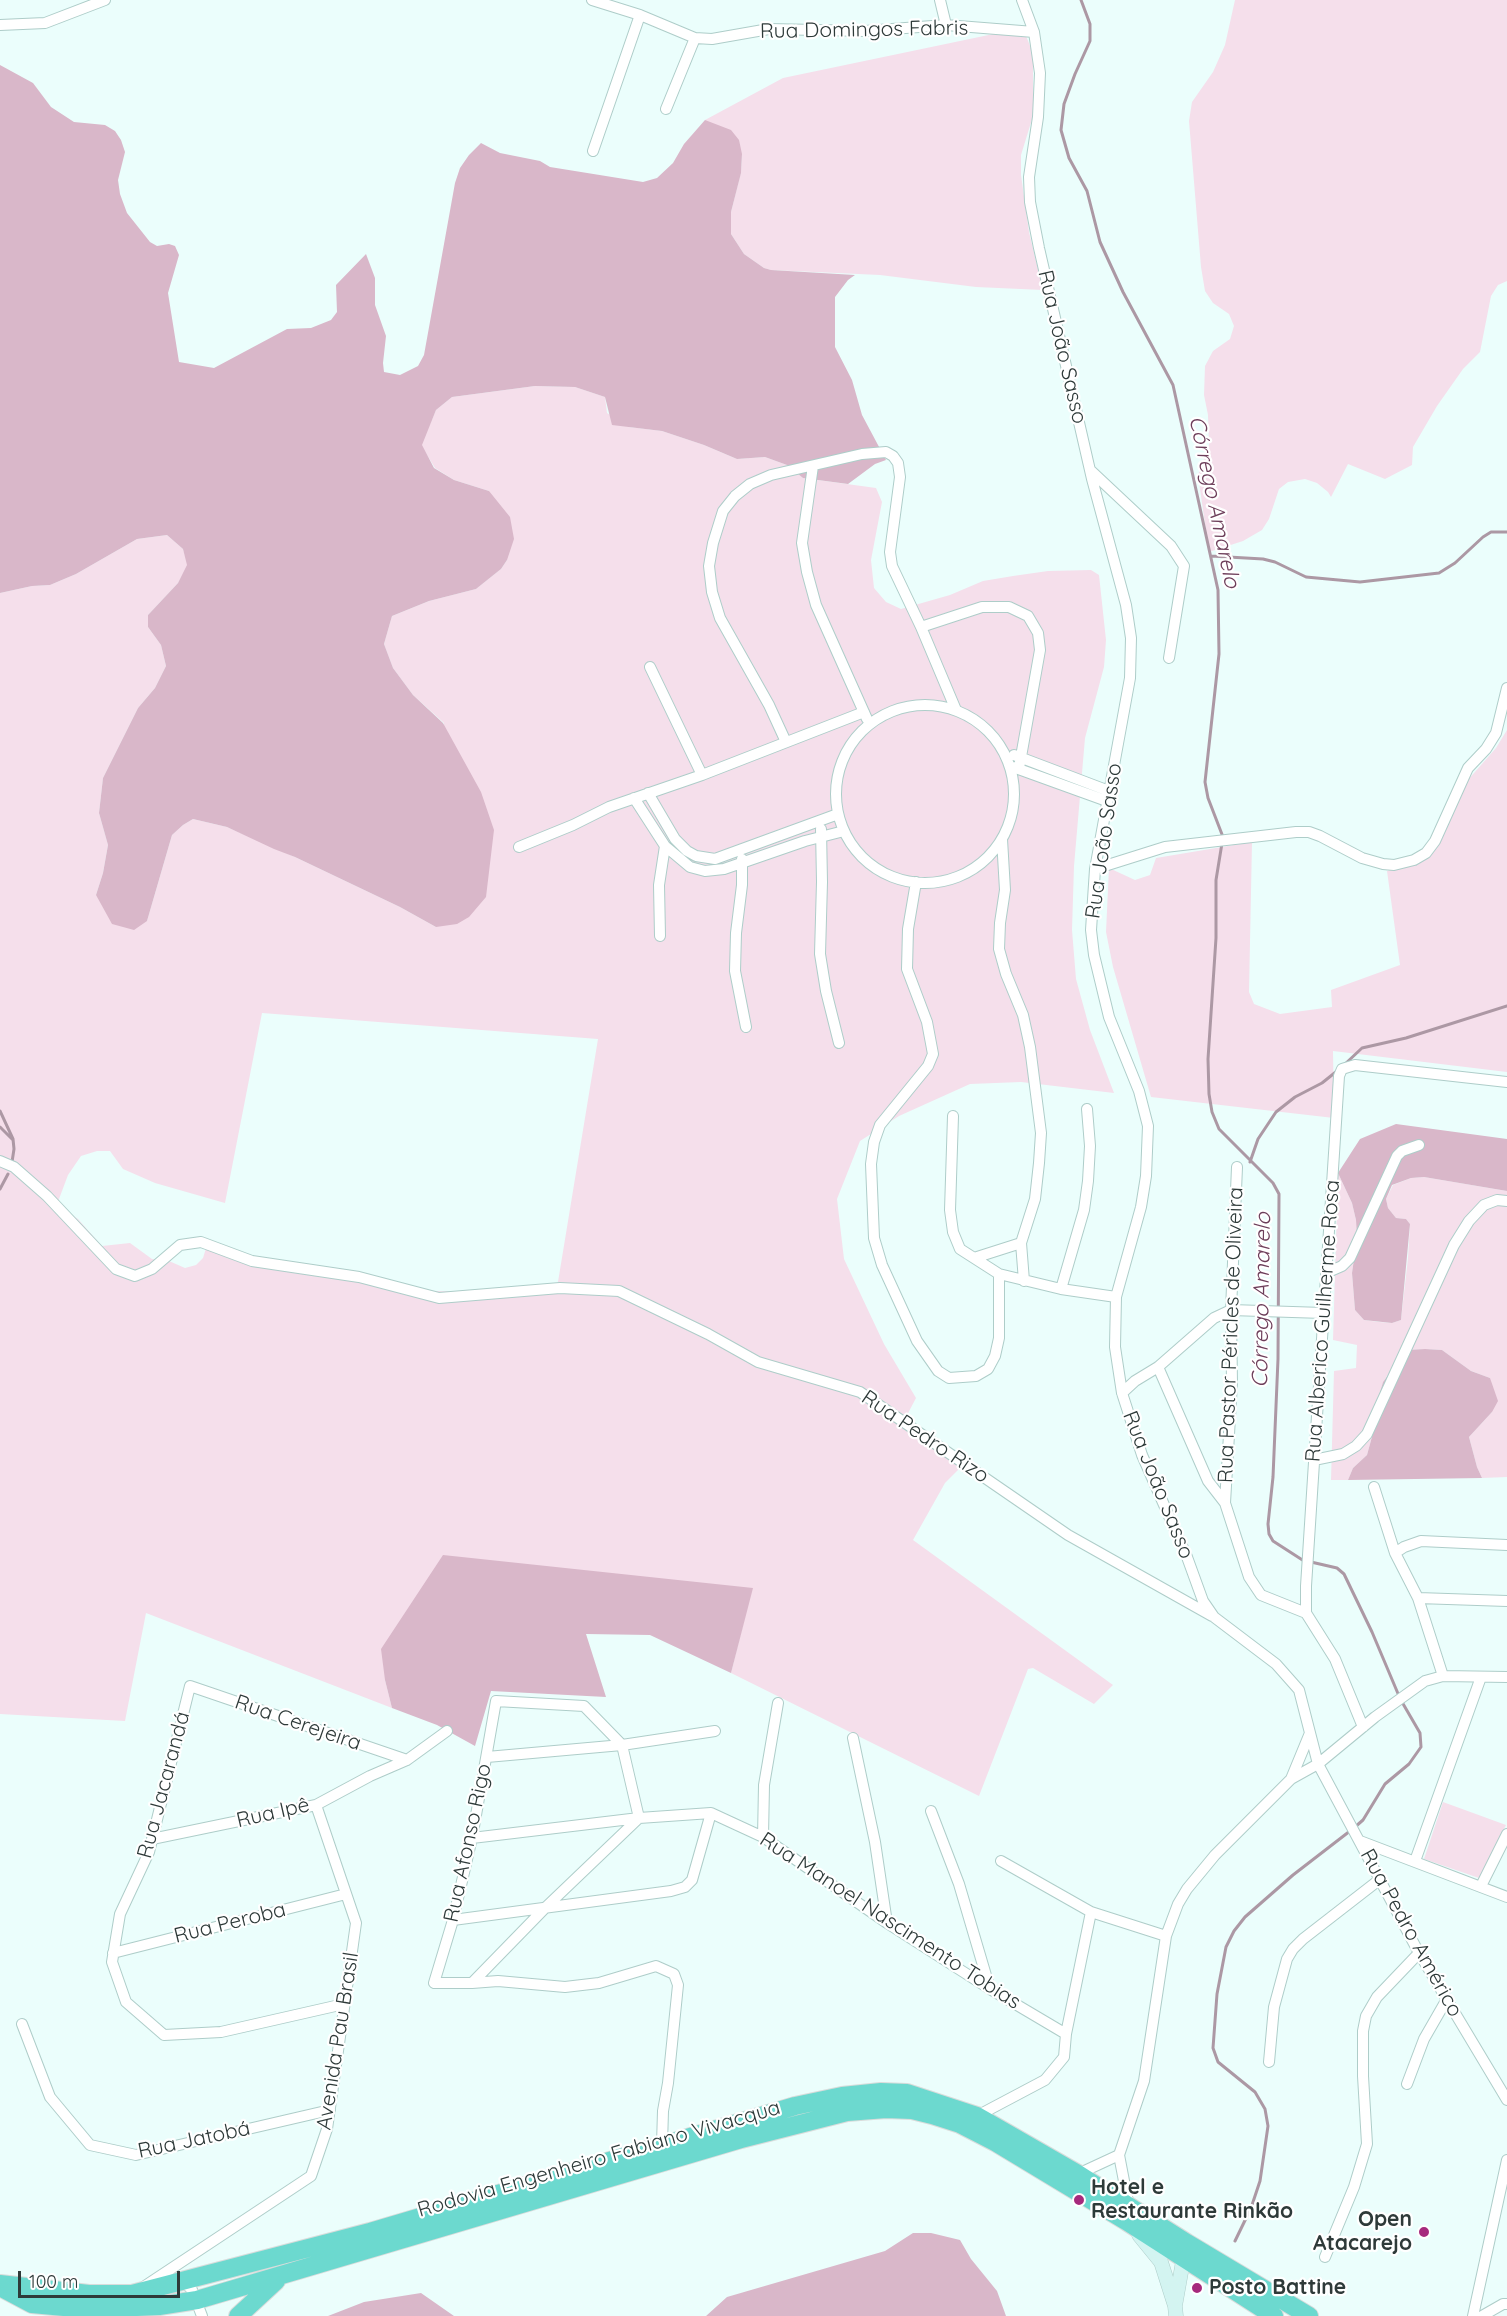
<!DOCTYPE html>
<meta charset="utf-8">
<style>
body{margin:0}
#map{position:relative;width:1507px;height:2316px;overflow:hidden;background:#ebfefc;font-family:Quicksand,sans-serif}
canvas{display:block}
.scale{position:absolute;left:18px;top:2271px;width:162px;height:27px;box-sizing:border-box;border:3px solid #2e3a39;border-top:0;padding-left:8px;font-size:18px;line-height:21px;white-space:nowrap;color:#2e3a39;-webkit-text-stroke:4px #fff;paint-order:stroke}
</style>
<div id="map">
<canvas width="1507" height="2316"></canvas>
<div class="scale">100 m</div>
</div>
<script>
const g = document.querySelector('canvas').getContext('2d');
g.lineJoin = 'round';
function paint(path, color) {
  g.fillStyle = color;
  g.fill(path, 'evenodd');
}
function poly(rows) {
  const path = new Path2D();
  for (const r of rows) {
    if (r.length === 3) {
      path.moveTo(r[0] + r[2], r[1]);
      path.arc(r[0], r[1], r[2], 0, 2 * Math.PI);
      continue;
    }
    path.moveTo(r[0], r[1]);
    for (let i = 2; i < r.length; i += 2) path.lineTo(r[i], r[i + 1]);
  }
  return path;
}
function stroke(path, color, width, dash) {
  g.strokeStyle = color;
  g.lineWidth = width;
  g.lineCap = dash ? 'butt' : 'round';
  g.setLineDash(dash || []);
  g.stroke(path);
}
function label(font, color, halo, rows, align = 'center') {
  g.font = font + ' Quicksand,sans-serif';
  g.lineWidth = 4.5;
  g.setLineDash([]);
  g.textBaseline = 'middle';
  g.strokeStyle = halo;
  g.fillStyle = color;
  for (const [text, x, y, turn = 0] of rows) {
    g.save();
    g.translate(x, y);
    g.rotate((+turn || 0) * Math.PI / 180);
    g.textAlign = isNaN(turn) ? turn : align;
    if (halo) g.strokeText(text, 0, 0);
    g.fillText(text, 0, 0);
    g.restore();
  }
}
const green = poly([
 [1235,0,1507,0,1507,281,1498,285,1491,296,1480,352,1463,369,1437,406,1413,447,1412,465,1385,479,1348,464,1331,497,1328,492,1317,483,1305,479,1288,482,1279,489,1269,519,1262,530,1243,541,1209,552,1198,475,1209,445,1208,415,1204,395,1205,366,1213,351,1230,339,1234,326,1229,314,1213,303,1205,291,1201,267,1189,121,1192,102,1213,72,1225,45],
 [1003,32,1026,36,1033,53,1033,116,1021,155,1021,175,1029,232,1043,290,976,287,880,275,771,270,764,268,744,254,731,234,731,212,741,172,742,154,705,120,783,78],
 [535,386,575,387,605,397,607,413,629,427,662,431,704,445,737,459,765,457,787,465,803,478,876,488,882,502,871,560,874,588,886,602,901,609,950,595,983,581,1013,576,1048,571,1091,570,1099,575,1106,640,1104,667,1085,738,1074,866,1072,930,1076,979,1090,1030,1114,1093,1021,1082,970,1084,899,1116,860,1141,837,1199,844,1259,884,1344,916,1398,905,1419,963,1465,945,1483,913,1540,1113,1685,1094,1704,1033,1668,1028,1669,979,1796,731,1673,752,1588,385,1680,392,1708,146,1613,125,1721,0,1714,0,593,32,586,50,585,76,574,137,539,167,535,183,549,188,565,178,583,148,615,148,627,161,645,166,666,155,688,138,708,103,778,99,813,108,845,103,873,96,895,147,921,172,835,183,825,193,819,227,827,295,857,400,907,436,927,444,723,413,695,393,668,384,644,392,616,429,601,476,589,501,569,507,560,489,491,454,480,435,468,421,445,436,410,452,397],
 [262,1013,598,1039,556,1294,398,1290,207,1245,203,1258,196,1265,185,1268,169,1261,152,1259,130,1243,102,1246,78,1219,63,1209,56,1207,68,1175,81,1156,97,1151,110,1151,123,1169,155,1183,225,1203],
 [1507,730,1507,1072,1333,1051,1334,1118,1151,1097,1113,967,1106,932,1109,868,1135,880,1150,875,1156,858,1252,842,1249,992,1254,1004,1280,1014,1332,1007,1331,990,1400,965,1387,871,1418,862,1467,781,1496,748],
 [1338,1173,1352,1203,1356,1220,1357,1238,1352,1273,1355,1310,1364,1320,1379,1322,1392,1323,1401,1320,1408,1258,1410,1224,1406,1219,1396,1218,1388,1208,1386,1199,1393,1185,1411,1178,1424,1177,1507,1191,1507,1477,1482,1478,1477,1467,1469,1437,1492,1412,1490,1378,1471,1371,1442,1350,1425,1349,1407,1350,1393,1367,1383,1382,1378,1399,1376,1422,1367,1455,1353,1468,1348,1480,1331,1480,1334,1371,1356,1368,1357,1345,1333,1340],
 [1443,1802,1506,1825,1479,1878,1424,1859]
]);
const forest = poly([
 [0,65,33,83,51,107,74,122,105,125,115,131,121,140,125,152,118,180,120,194,127,213,150,242,157,246,169,244,175,246,179,255,168,293,179,362,214,368,287,329,311,328,331,320,337,312,336,285,366,254,375,278,375,305,386,336,383,363,384,372,400,375,418,366,424,355,455,183,460,168,469,155,481,143,500,153,540,161,550,167,643,182,657,178,673,163,684,144,705,120,731,130,739,140,742,154,741,173,731,212,731,234,744,254,764,268,771,270,855,275,848,280,835,297,835,347,852,380,862,415,886,460,875,464,848,484,803,478,787,465,765,457,737,459,704,445,662,431,612,425,605,397,575,387,535,386,452,397,436,410,422,445,434,468,454,480,489,491,510,517,514,539,507,560,501,569,476,589,429,601,392,616,384,644,393,668,413,695,443,723,481,792,494,830,486,897,469,917,457,924,436,927,400,907,295,857,274,849,227,827,193,819,183,825,172,835,147,921,134,930,112,924,96,895,103,873,108,845,99,813,103,778,138,708,155,688,166,666,161,645,148,627,148,615,178,583,187,565,183,549,167,535,137,539,76,574,50,585,32,586,0,593],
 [1396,1124,1507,1139,1507,1191,1424,1177,1411,1178,1392,1185,1386,1199,1388,1208,1396,1218,1406,1219,1410,1224,1401,1320,1392,1323,1364,1320,1355,1310,1352,1273,1357,1238,1356,1220,1352,1203,1338,1173,1360,1139],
 [1425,1349,1442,1350,1471,1371,1490,1378,1498,1401,1492,1412,1469,1437,1477,1467,1482,1478,1348,1480,1353,1468,1367,1455,1376,1422,1378,1399,1383,1382,1407,1350],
 [443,1555,753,1588,731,1673,650,1635,586,1634,606,1697,491,1691,475,1746,437,1725,392,1708,385,1680,381,1649],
 [913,2233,931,2233,960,2240,971,2259,997,2291,1006,2316,706,2316,727,2297,885,2251],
 [421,2293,454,2316,328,2316,364,2302]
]);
const stream = poly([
 [1081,0,1090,24,1090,41,1075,74,1064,104,1061,130,1069,158,1087,191,1100,242,1123,292,1173,385,1218,590,1219,654,1205,782,1208,798,1223,837,1216,880,1216,938,1208,1059,1209,1094,1212,1112,1219,1129,1273,1183,1279,1194,1278,1359,1273,1477,1268,1524,1269,1534,1273,1541,1304,1561],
 [1211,556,1263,559,1275,562,1306,577,1360,582,1439,573,1455,563,1483,537,1491,532,1507,532],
 [1344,1065,1362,1048,1406,1038,1507,1006],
 [0,1111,13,1139,14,1149,12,1162],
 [0,1127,12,1139],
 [1250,1162,1258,1139,1276,1112,1295,1097,1322,1083,1337,1071],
 [0,1189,8,1174],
 [1311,1562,1337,1568,1344,1574,1372,1632,1399,1696],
 [1355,1827,1363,1820,1385,1784,1409,1764,1421,1747,1420,1733,1402,1702],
 [1235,2241,1251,2208,1260,2181,1268,2126,1265,2109,1255,2092,1218,2062,1213,2048,1217,1994,1226,1947,1234,1931,1245,1917,1293,1875,1350,1831]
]);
const street = poly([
 [592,0,640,15,695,38,712,39,769,29,865,31,946,25,1034,32],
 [940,0,946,25],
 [1022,0,1034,32,1040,73,1038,117,1029,177,1030,202,1039,248,1092,479,1126,605,1131,638,1130,678,1095,869,1091,930,1094,955,1109,1017,1139,1091,1148,1126,1146,1176,1141,1207,1116,1297,1115,1347,1122,1393,1142,1455,1187,1557,1203,1601,1214,1617,1276,1664,1299,1690,1318,1764,1419,1953,1507,2100],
 [0,25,45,23,105,0],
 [666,109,695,38],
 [593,151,640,15],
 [813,466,802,543,807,572,816,605,867,719],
 [1090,470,1171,546,1184,566,1169,658],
 [921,627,982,607,1009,607,1028,616,1038,633,1040,650,1019,768],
 [650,667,702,775],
 [925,794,89],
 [786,742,769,705,720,618,712,592,709,566,713,543,723,511,735,496,750,484,771,475,862,454,886,452,893,456,898,463,900,477,890,552,892,566,921,627,956,710],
 [1014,755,1109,791],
 [1013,767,1107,801],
 [648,793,675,839,687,851,696,856,715,859,838,814],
 [634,798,665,846,690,867,705,871,724,869,805,841,844,831],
 [821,829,822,882,820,954,826,991,839,1043],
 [519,847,573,825,609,807,702,775,864,712],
 [742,859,742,885,736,933,735,971,746,1027],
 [1095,869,1165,847,1296,832,1309,832,1320,836,1362,858,1383,864,1394,865,1414,860,1426,853,1435,841,1468,768,1486,749,1496,733,1507,688],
 [916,882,908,929,907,969,927,1022,933,1054,928,1066,880,1125,874,1142,871,1164,874,1238,882,1265,917,1341,938,1371,949,1378,976,1376,988,1369,995,1356,999,1338,999,1274],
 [660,936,659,885,665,846],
 [953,1116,950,1210,953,1232,960,1249,999,1274,1061,1289,1116,1297],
 [0,1161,14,1167,47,1196,116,1269,135,1276,152,1269,180,1245,201,1242,252,1261,359,1277,439,1298,560,1288,619,1291,708,1334,758,1362,860,1392,1068,1535,1212,1616],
 [1021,1243,1024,1281],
 [974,1258,1021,1243,1035,1199,1039,1163,1041,1133,1030,1047,1023,1015,1006,974,999,949,1000,923,1005,890,1002,839],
 [1326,1273,1342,1266,1350,1258,1397,1156,1402,1151,1419,1145],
 [1061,1289,1084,1210,1088,1181,1090,1146,1087,1109],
 [1158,1367,1208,1481,1225,1503,1249,1577,1261,1595,1306,1613],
 [1122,1393,1135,1381,1158,1367,1214,1318,1231,1310,1323,1313],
 [1314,1460,1343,1454,1356,1446,1367,1434,1454,1245,1469,1221,1484,1205,1497,1200,1507,1201],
 [1374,1487,1395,1553,1418,1598,1443,1676],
 [1225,1503,1232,1383,1231,1310,1237,1167],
 [1395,1553,1404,1547,1421,1541,1507,1545],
 [1418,1598,1507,1601],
 [1363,1727,1335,1659,1306,1613,1306,1586,1339,1076,1342,1069,1355,1065,1507,1082],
 [853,1738,875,1842,887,1923],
 [487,1757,622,1745,715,1731],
 [1291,1779,1310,1733],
 [931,1811,959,1884,990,1989],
 [763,1837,764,1785,778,1703],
 [472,1838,639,1818,711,1813,763,1837,887,1923,990,1989,1066,2034],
 [152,1839,316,1805,370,1776,407,1760,447,1731],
 [1360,1841,1507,1897],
 [1001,1861,1091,1912,1166,1936],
 [1415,1861,1481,1677],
 [1481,1886,1507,1834],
 [453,1920,671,1891,685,1887,692,1880,711,1813],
 [113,1953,346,1894],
 [472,1983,547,1906,639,1818,622,1745,584,1706,496,1701,472,1838,453,1920,434,1983,472,1983,498,1981,565,1987,599,1983,656,1966,674,1974,678,1985,668,2083,663,2111,662,2144],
 [344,2004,221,2032,164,2035,126,2002,112,1962,120,1914,149,1852,190,1686,407,1760],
 [22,2024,50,2097,90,2145,136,2155,330,2110],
 [1269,2062,1274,2007,1287,1959,1293,1949,1303,1939,1379,1880],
 [1407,2084,1424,2039,1447,1999],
 [977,2116,1045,2080,1064,2057,1066,2034,1091,1912],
 [1078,2174,1119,2155],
 [1129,2207,1119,2155,1144,2081,1166,1936,1178,1904,1187,1889,1215,1855,1291,1779,1318,1764,1375,1717,1425,1681,1443,1676,1507,1677],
 [1325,2257,1354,2187,1367,2144,1363,2076,1363,2031,1366,2016,1377,1997,1419,1953],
 [183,2281,192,2290,202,2316],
 [145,2286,311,2176,327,2129,356,1923,316,1805],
 [1473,2316,1507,2160],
 [1482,2316,1503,2304,1507,2304]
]);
const secondary = poly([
 [1139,2235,1161,2262,1175,2306],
 [1176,2316,1175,2306,1185,2250]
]);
const highway = poly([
 [0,2284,89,2294,132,2294,370,2232,795,2106,842,2096,881,2092,907,2093,977,2116,1078,2174,1187,2243,1309,2316],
 [2,2288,32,2304,64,2307,114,2308,159,2306,197,2300,741,2139,847,2112,886,2109,912,2110,932,2115,960,2124,995,2142,1126,2221,1274,2316],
 [238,2316,276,2281]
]);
const markers = [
 [1079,2200,6,"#a62a7d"],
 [1424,2232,6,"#a62a7d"],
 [1197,2288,6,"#a62a7d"]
];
const streetNames = [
 ["Rua Domingos Fabris",864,30,-1],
 ["Rua João Sasso",1062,347,77],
 ["Rua João Sasso",1104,841,-82],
 ["Rua Alberico Guilherme Rosa",1323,1321,-86],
 ["Rua Pastor Péricles de Oliveira",1231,1335,-88],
 ["Rua Pedro Rizo",925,1437,34],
 ["Rua João Sasso",1158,1485,68],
 ["Rua Cerejeira",298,1723,19],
 ["Rua Jacarandá",164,1785,-75],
 ["Rua Ipê",273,1813,-13],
 ["Rua Afonso Rigo",468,1843,-78],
 ["Rua Manoel Nascimento Tobias",890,1921,33],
 ["Rua Peroba",230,1923,-14],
 ["Rua Pedro Américo",1411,1933,61],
 ["Avenida Pau Brasil",338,2041,-81],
 ["Rua Jatobá",194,2140,-12],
 ["Rodovia Engenheiro Fabiano Vivacqua",599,2159,-16]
];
const poiNames = [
 ["Hotel e",1091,2188],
 ["Restaurante Rinkão",1091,2212],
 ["Open",1412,2220,"right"],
 ["Atacarejo",1412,2244,"right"],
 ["Posto Battine",1209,2288]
];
const waterNames = [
 ["Córrego Amarelo",1214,502,78],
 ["Córrego Amarelo",1262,1300,-89]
];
paint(green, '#f5dfeb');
paint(forest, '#d9b7c9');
stroke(stream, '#ac98a4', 3);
stroke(street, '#aecdc9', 12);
stroke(secondary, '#aecdc9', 15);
stroke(highway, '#d9dcdb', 20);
stroke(street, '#fff', 10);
stroke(secondary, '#d3f4f1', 14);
stroke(highway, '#6cd9cf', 18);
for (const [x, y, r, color] of markers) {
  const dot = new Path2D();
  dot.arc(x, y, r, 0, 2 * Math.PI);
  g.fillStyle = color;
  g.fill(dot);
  stroke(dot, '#fff', 2);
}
label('21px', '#2e3a39', '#fff', streetNames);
label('bold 21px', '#2e3a39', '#fff', poiNames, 'left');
label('italic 22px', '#6d3e5a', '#fff', waterNames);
</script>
